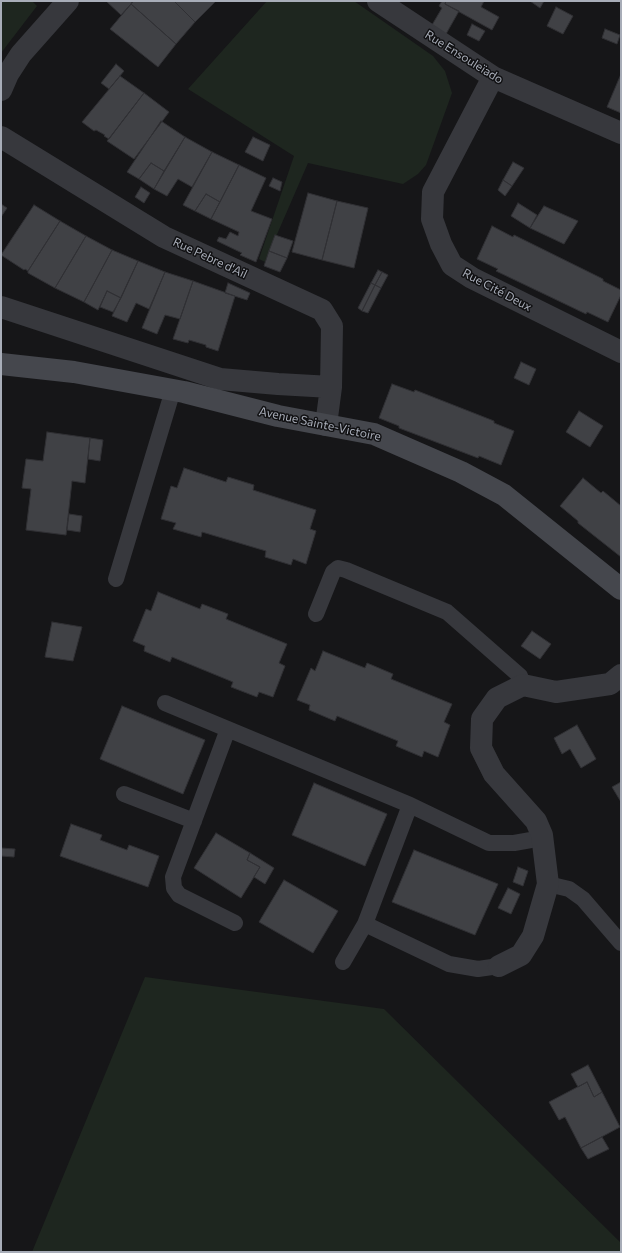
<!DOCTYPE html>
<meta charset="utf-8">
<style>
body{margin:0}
#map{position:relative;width:622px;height:1253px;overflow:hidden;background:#161618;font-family:Commissioner,sans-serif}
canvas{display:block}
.frame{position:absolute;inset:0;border:2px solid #a8adb8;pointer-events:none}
</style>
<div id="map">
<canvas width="622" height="1253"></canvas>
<div class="frame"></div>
</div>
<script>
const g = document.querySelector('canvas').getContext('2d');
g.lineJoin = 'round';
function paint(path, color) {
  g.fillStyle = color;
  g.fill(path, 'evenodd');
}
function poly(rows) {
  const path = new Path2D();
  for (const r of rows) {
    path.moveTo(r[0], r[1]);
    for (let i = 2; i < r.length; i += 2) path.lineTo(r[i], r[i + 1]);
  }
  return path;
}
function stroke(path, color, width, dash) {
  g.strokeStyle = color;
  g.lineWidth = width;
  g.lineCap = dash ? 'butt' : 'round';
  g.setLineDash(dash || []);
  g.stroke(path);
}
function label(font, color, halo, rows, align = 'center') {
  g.font = font + ' Commissioner,sans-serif';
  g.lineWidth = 3;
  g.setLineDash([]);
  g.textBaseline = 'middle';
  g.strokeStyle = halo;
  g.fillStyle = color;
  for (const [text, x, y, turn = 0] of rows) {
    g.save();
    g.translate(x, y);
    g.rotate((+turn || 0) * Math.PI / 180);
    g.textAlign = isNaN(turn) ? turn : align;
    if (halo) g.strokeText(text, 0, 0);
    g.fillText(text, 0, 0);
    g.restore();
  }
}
const green = poly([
 [1,1,32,1,37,6,1,53],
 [267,1,354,1,433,56,445,71,452,93,426,165,418,174,403,184,308,163,265,262,259,259,294,156,188,89],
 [145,977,384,1009,621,1243,621,1252,32,1252]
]);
const building = poly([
 [106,1,130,1,132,3,121,15,106,1],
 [134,1,174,1,195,22,176,44,131,4,134,1],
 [174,1,216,1,195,22,174,1],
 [442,1,446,1,445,4,459,11,446,34,432,25,442,8,439,6,442,1],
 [446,1,484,1,481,7,499,17,492,30,445,4,446,1],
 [530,1,544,1,540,8,530,1],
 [131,4,176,44,158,67,110,29,131,4],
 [556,7,573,16,563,34,547,26,556,7],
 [472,24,485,31,479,41,467,35,472,24],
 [605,29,620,35,617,44,602,38,605,29],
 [116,64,124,71,109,89,101,83,116,64],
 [621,74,621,113,607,107,621,74],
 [120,76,144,93,109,139,104,136,105,135,96,130,94,131,82,122,120,76],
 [144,93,169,112,134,159,107,141,144,93],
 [161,121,185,137,164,171,151,163,139,179,127,172,161,121],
 [185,137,212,152,192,187,178,179,167,196,154,189,185,137],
 [253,137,270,145,263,161,245,152,253,137],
 [212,152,239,165,220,202,206,194,195,211,183,205,212,152],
 [513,162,524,168,512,186,503,180,513,162],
 [151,163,164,171,154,189,139,179,151,163],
 [239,165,266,178,251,211,272,219,256,262,240,255,242,253,217,241,219,237,226,239,230,232,238,236,239,232,211,219,239,165],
 [273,178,282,182,280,191,269,186,273,178],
 [503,180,512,186,505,196,498,190,503,180],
 [141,187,150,193,144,203,135,197,141,187],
 [308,193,337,201,322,260,292,252,308,193],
 [206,194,220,202,211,219,195,211,206,194],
 [337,201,368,208,354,268,322,260,337,201],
 [518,203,537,215,530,228,511,216,518,203],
 [1,204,7,208,1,217,1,204],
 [34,205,60,221,28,271,25,269,24,270,1,255,34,205],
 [544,206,578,221,564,244,530,228,544,206],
 [60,221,86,236,55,288,28,273,28,271,60,221],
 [492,226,513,237,514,235,603,279,603,281,621,290,621,295,608,322,587,312,586,314,496,271,498,269,477,259,492,226],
 [275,235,293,241,287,258,269,251,275,235],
 [86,236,112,250,84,302,55,288,86,236],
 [112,250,138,261,121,298,107,291,98,310,84,302,112,250],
 [269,251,287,258,280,272,264,266,269,251],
 [138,261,165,272,149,309,136,303,127,322,112,316,138,261],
 [378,270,382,272,375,285,371,283,378,270],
 [165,272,193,281,180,319,165,315,157,334,142,328,165,272],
 [382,272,388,275,381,288,375,285,382,272],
 [193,281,235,296,218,351,206,347,206,345,189,340,188,343,173,339,193,281],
 [228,283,250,293,247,300,225,293,228,283],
 [371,283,375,285,362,311,358,308,371,283],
 [375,285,381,288,368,313,362,311,375,285],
 [107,291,121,298,113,312,100,307,107,291],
 [521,362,536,369,529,385,514,378,521,362],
 [392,384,414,392,415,390,494,421,494,423,514,431,501,465,479,456,478,458,399,428,399,426,379,418,392,384],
 [579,411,603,426,590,447,566,432,579,411],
 [47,432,90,438,85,483,72,481,66,535,26,530,31,489,22,488,26,459,43,461,47,432],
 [90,438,103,440,100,461,88,459,90,438],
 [184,468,226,482,228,477,254,485,253,490,316,510,310,529,316,531,306,564,293,559,291,565,265,557,266,551,202,532,201,537,173,529,176,523,161,519,171,486,177,488,184,468],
 [583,478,601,493,603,491,621,506,621,557,578,523,578,521,560,506,583,478],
 [69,514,82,516,80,532,67,530,69,514],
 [158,592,200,609,202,604,228,614,226,619,287,644,279,663,285,666,273,697,259,692,257,697,231,687,233,682,172,657,170,662,144,651,145,646,133,641,146,609,151,611,158,592],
 [52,622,82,627,73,661,45,657,52,622],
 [532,631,551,644,540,659,521,646,532,631],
 [323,651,365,668,367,663,393,674,391,679,452,704,444,722,450,725,438,757,424,751,422,757,396,746,398,741,337,716,335,721,309,710,310,705,297,700,311,668,315,671,323,651],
 [122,706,205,740,183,794,100,759,122,706],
 [577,725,596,759,581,768,570,749,562,754,554,738,577,725],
 [621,782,621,802,612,787,621,782],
 [314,783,387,814,365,866,292,835,314,783],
 [71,824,102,835,100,840,127,850,129,845,159,856,148,887,60,856,71,824],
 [216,833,250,853,247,860,260,867,241,898,194,868,216,833],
 [1,848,15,849,14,857,1,856,1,848],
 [414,850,498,884,475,935,392,902,414,850],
 [250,853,274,868,265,884,254,877,260,867,247,860,250,853],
 [518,867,528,871,523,886,513,882,518,867],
 [284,880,338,911,313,953,259,922,284,880],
 [508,888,520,894,511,914,498,908,508,888],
 [588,1065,602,1092,594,1097,587,1082,578,1087,571,1074,588,1065],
 [587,1082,594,1097,602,1092,620,1127,581,1148,565,1117,559,1120,549,1102,587,1082],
 [602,1137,609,1149,588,1159,581,1148,602,1137]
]);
const lane = poly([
 [116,579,173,390],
 [316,614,333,572,338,568,346,570,447,612,520,676,523,685],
 [165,703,410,805,365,924,343,962],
 [228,729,173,877,174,888,179,895,235,923],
 [124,794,194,821],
 [410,805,489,843,514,843,531,840,542,835],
 [548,884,569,889,583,899,621,943],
 [365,924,449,964,478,969,499,966]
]);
const street = poly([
 [378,1,493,77,621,133],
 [493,77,433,192,432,219,441,244,452,265,472,278,621,352],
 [1,90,8,74,21,54,68,1],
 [1,137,164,237,322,310,332,326,331,387,326,425],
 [1,307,220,379,278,384,331,387],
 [499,966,521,955,533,936,548,884,542,835,536,821,494,774,481,748,482,719,497,698,523,685,556,692,610,684,621,675]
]);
const secondary = poly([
 [1,364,74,372,184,392,278,416,374,434,461,472,504,495,621,589]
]);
const streetNames = [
 ["Rue Ensouleïado",464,57,32],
 ["Rue Pebre d'Ail",210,258,25],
 ["Rue Cité Deux",497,290,28],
 ["Avenue Sainte-Victoire",320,424,12]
];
paint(green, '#1e261f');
paint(building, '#404145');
stroke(building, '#303034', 1);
stroke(lane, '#37383d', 16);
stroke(street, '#37383d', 22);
stroke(secondary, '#45474d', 22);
label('12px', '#a8adb8', '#111113', streetNames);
</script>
